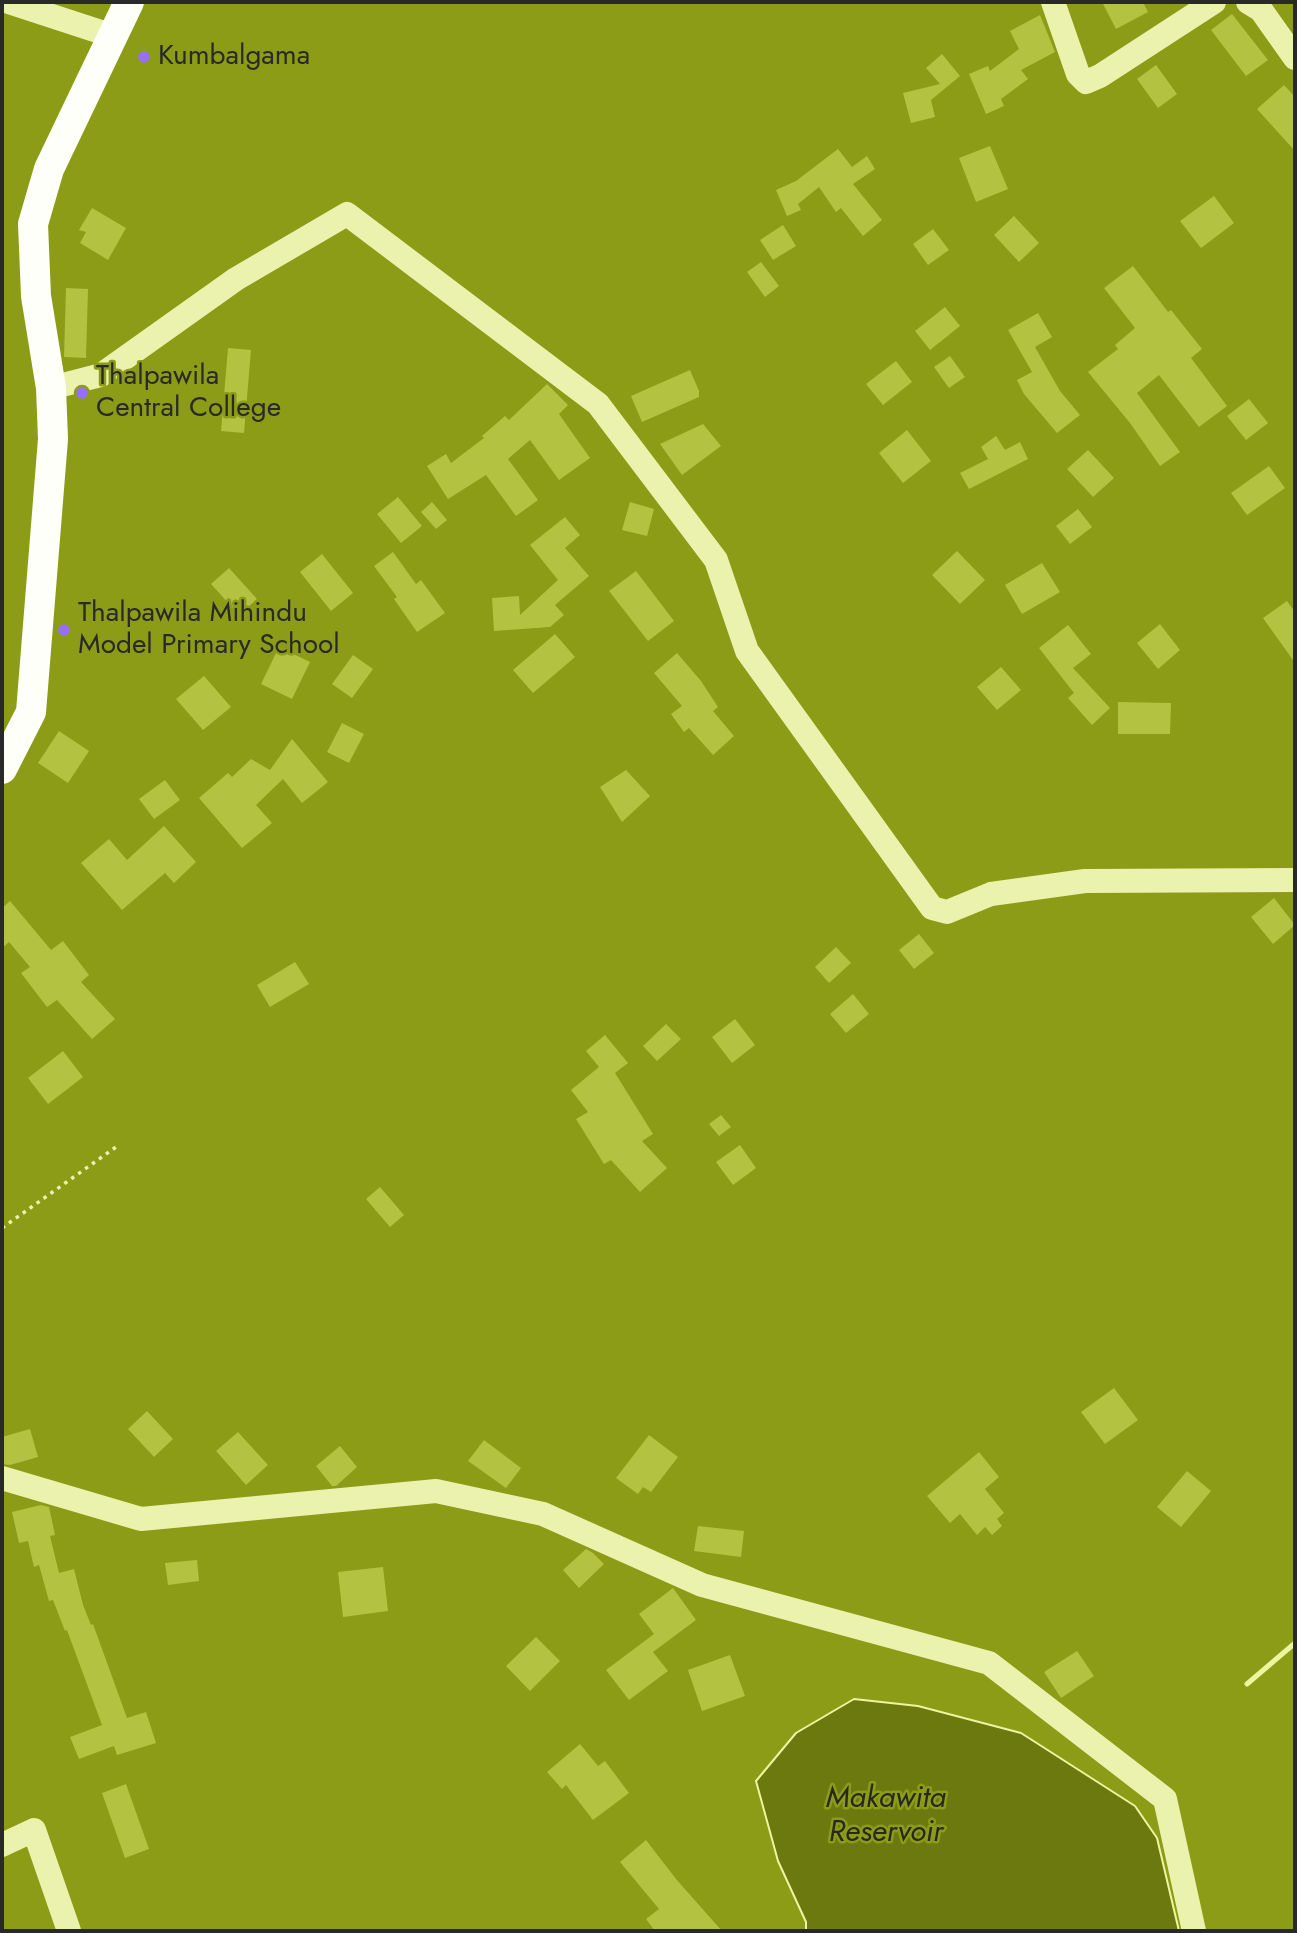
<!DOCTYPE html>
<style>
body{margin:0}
#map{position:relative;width:1297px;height:1933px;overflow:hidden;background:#8c9c17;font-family:Jost,sans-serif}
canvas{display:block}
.frame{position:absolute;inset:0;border:4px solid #292929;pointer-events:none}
</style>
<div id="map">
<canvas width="1297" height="1933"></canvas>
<div class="frame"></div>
</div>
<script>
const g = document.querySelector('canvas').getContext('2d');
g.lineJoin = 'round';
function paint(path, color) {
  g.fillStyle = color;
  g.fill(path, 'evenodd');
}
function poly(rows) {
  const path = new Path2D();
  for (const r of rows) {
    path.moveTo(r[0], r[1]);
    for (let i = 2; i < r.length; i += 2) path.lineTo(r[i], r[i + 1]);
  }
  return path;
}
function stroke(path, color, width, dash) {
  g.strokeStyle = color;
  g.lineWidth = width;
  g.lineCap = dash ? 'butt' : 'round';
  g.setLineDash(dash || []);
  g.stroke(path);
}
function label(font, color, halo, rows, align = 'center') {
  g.font = font + ' Jost,sans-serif';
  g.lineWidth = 5;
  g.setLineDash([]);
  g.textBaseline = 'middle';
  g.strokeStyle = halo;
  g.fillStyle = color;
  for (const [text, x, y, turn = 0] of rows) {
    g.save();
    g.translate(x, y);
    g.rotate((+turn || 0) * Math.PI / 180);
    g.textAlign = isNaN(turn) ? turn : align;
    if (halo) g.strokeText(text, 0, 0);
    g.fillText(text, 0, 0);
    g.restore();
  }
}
const water = poly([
 [854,1699,918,1706,1021,1733,1135,1806,1157,1838,1179,1931,806,1931,806,1922,778,1861,756,1781,796,1733,854,1699]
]);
const stream = poly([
 [1247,1684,1295,1643]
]);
const building = poly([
 [1102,2,1143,2,1148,12,1116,29],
 [1232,14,1268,60,1246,76,1211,30],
 [1040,15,1055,52,1021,70,1028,79,1001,99,1004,106,986,114,969,74,988,66,990,71,1019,49,1010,31],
 [942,54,960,76,931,100,935,117,911,123,903,93,940,84,926,68],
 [1156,65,1177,94,1158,108,1137,79],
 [1284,85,1295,97,1295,151,1257,109],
 [990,146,1008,189,976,202,959,158],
 [838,149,852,167,867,156,875,169,853,184,882,220,863,236,841,208,836,212,819,187,798,204,801,210,787,216,776,190,796,181],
 [1214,196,1234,223,1201,248,1180,221],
 [92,208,126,228,108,260,80,243,86,232,79,230],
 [1014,216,1039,243,1019,262,994,235],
 [783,225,796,246,773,260,760,240],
 [933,229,949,250,928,265,913,244],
 [761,262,779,286,765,297,747,272],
 [1133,266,1168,312,1171,310,1202,349,1191,358,1227,406,1199,427,1159,375,1137,393,1180,452,1160,466,1130,423,1088,372,1118,349,1115,345,1135,328,1104,288],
 [66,288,88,289,86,358,64,357],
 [945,307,960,326,930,350,915,331],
 [1038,313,1052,337,1035,347,1060,391,1080,415,1057,433,1024,394,1017,380,1032,372,1008,330],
 [228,348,251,350,244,433,221,431],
 [950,356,965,377,949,388,934,367],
 [896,361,912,382,883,405,866,384],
 [690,370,699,391,699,397,642,422,631,396],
 [547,384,568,405,559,414,590,458,559,480,530,440,508,459,538,500,516,516,486,475,448,499,427,466,446,454,451,463,484,438,482,436,505,416,509,420],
 [1249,399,1268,423,1246,440,1227,416],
 [703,424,721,446,682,475,660,444],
 [907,430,931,461,903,483,879,453],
 [996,436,1005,450,1020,442,1028,459,969,489,960,473,988,459,981,447],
 [1088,450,1114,478,1093,497,1067,469],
 [1269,466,1285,488,1247,515,1231,493],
 [398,497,422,526,401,543,377,514],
 [432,502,447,520,436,529,421,512],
 [630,502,654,509,647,536,622,530],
 [1078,509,1092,527,1070,544,1056,526],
 [565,517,580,535,565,548,589,576,555,605,564,615,550,627,494,631,492,598,519,596,520,615,558,580,530,545],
 [957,551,985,580,960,604,932,575],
 [393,552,416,584,421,580,445,613,417,632,394,599,397,597,374,566],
 [322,554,353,593,331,611,300,572],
 [1042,563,1060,592,1022,614,1005,585],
 [229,568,257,599,239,615,211,584],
 [636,571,674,621,648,641,609,591],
 [1287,601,1295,612,1295,663,1263,618],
 [1160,624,1180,650,1158,669,1137,643],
 [1068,625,1091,654,1073,668,1110,708,1092,725,1068,698,1074,693,1039,648],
 [555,634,575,657,533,693,513,670],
 [279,647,310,662,292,699,261,684],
 [677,653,701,681,718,707,713,711,734,736,713,755,689,728,684,732,671,714,682,706,654,673],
 [353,655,373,669,352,698,332,684],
 [1001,667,1021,690,997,710,977,687],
 [204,676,231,707,203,730,176,699],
 [1118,702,1171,703,1170,734,1118,734],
 [342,723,364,734,349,763,327,752],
 [59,731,89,751,68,783,38,763],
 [292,739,328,782,302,803,283,779,256,805,272,823,242,848,199,798,228,773,232,777,251,759,270,770],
 [626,770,650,796,622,822,600,787],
 [165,780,180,800,154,819,139,799],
 [164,826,196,862,174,883,165,873,122,910,81,863,109,839,127,860],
 [1274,898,1295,925,1273,944,1251,917],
 [10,901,51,950,63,941,89,975,81,982,115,1019,92,1039,57,1000,47,1007,21,973,30,967,9,942,2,948,2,908],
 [919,934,934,953,914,969,899,950],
 [836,947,851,963,829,983,815,967],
 [295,962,309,984,270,1007,257,985],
 [853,994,869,1014,846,1033,830,1014],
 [735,1019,755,1045,732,1063,712,1037],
 [666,1024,681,1039,657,1061,643,1046],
 [605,1035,628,1063,615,1073,653,1134,642,1141,667,1168,640,1192,611,1160,604,1164,576,1119,588,1112,571,1090,599,1067,586,1051],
 [63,1051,83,1077,48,1104,28,1078],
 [721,1115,731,1127,719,1136,709,1124],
 [740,1145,756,1168,733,1185,716,1162],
 [380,1187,404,1215,390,1227,366,1199],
 [1114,1388,1138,1420,1105,1444,1081,1412],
 [147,1411,173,1439,154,1457,128,1429],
 [30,1429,38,1457,10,1465,2,1464,2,1437],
 [238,1432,268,1465,246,1485,216,1451],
 [649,1435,678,1457,651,1492,643,1487,638,1494,616,1478],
 [484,1440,521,1468,506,1488,468,1461],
 [340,1446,357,1467,336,1486,332,1486,316,1466],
 [979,1452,999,1477,985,1489,1004,1513,997,1519,1002,1526,992,1535,985,1527,977,1535,960,1514,950,1523,927,1496],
 [1187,1471,1211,1491,1181,1527,1157,1507],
 [41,1505,49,1507,55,1535,50,1536,59,1573,74,1569,83,1605,91,1625,93,1624,127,1718,146,1712,156,1743,117,1755,114,1746,79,1759,70,1737,102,1725,67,1630,65,1631,53,1600,49,1601,39,1565,34,1567,28,1541,19,1543,12,1512],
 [698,1526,744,1531,741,1557,694,1551],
 [586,1549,593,1553,604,1564,579,1588,563,1570],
 [197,1560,199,1581,168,1585,165,1563],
 [383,1567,388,1611,343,1617,338,1572],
 [673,1588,696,1620,653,1652,668,1671,629,1700,606,1670,654,1634,639,1614],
 [536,1637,560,1661,530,1691,506,1666],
 [1077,1651,1094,1676,1061,1698,1044,1672],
 [730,1655,745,1696,702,1711,688,1670],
 [580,1744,598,1766,605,1761,629,1793,593,1820,566,1785,562,1789,547,1772],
 [126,1784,149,1849,125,1858,102,1793],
 [646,1840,676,1879,722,1931,655,1931,646,1919,659,1909,620,1862]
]);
const path = poly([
 [2,1228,116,1147]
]);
const minor = poly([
 [9,2,113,36],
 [1053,2,1078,74,1086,82,1100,76,1214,2],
 [1248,2,1261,10,1295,58],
 [51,388,101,375,236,279,347,214,598,404,716,560,747,651,932,908,947,912,991,894,1085,881,1295,880],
 [2,1478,141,1519,436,1491,543,1514,702,1585,989,1663,1165,1799,1194,1931],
 [2,1845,34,1830,69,1931]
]);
const major = poly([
 [2,769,31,712,53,439,51,388,36,296,33,224,49,169,129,2]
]);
const markers = [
 [144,57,7,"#966fff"],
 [82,393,7,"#966fff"],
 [64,630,7,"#966fff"]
];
const poiNames = [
 ["Kumbalgama",158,57],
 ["Thalpawila",96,377],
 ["Central College",96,409],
 ["Thalpawila Mihindu",78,614],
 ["Model Primary School",78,646]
];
const waterNames = [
 ["Makawita",886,1800],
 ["Reservoir",886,1834]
];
paint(water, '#6b790f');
stroke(water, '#edf5a0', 2);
stroke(stream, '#edf5a0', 5);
paint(building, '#b3c240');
stroke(path, '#ebf2ae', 3.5, [3.5, 5]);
stroke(minor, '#ebf2ae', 24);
stroke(major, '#fefff9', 30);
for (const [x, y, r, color] of markers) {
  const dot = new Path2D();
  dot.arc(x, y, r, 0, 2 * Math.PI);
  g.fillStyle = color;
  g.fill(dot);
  stroke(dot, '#8c9c17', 2.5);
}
label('28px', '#292929', '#8c9c17', poiNames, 'left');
label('italic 30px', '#282822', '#8c9c17', waterNames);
</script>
